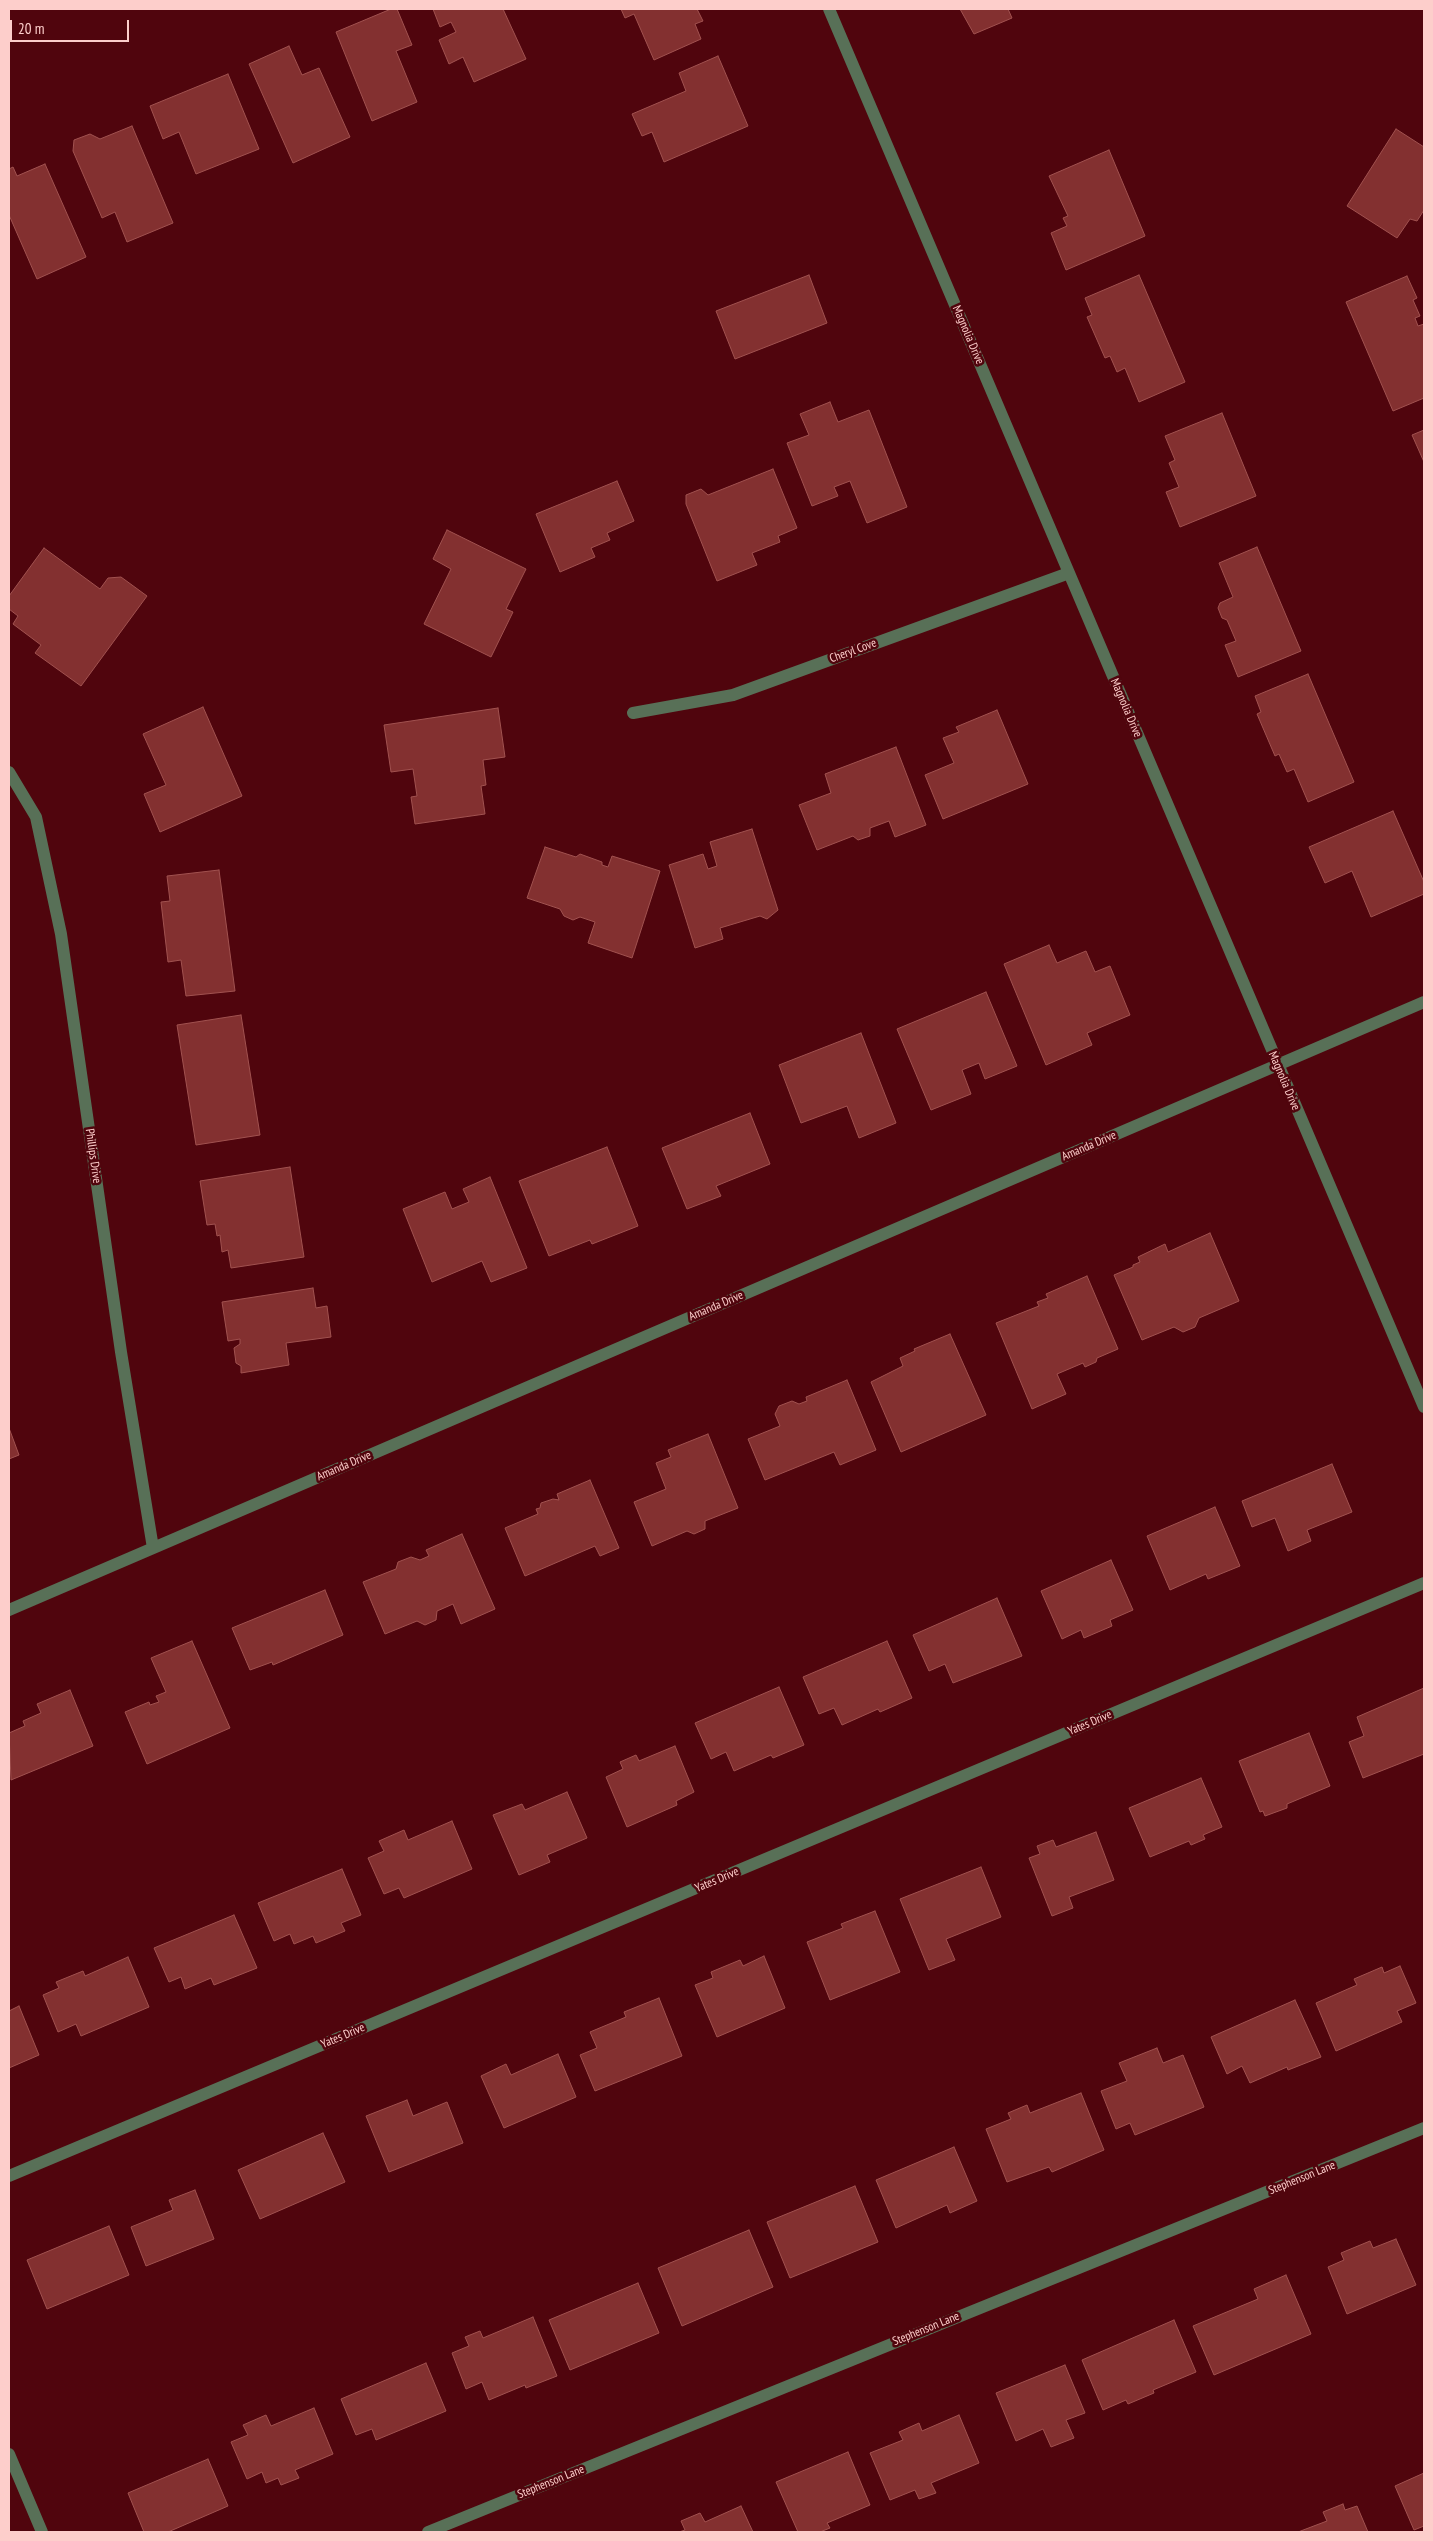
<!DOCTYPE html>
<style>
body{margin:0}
#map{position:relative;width:1433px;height:2541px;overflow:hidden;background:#50050d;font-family:"PT Sans Narrow",sans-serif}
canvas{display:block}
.frame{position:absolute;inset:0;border:10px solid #fdcecb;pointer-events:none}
.scale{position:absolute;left:10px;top:20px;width:119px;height:22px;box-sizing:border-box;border:2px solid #fdcecb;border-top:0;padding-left:6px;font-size:15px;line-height:18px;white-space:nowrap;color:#fdcecb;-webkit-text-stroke:4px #50050d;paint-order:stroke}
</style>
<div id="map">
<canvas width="1433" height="2541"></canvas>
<div class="frame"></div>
<div class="scale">20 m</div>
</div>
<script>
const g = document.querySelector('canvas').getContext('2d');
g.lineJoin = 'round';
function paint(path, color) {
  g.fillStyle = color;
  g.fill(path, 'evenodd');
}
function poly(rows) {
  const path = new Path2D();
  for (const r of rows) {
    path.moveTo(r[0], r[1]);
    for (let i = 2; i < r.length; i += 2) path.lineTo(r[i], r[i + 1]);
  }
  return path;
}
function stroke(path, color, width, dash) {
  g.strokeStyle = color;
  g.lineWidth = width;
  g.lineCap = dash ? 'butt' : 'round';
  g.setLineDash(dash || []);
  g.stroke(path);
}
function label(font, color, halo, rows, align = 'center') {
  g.font = font + ' "PT Sans Narrow",sans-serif';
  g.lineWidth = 5;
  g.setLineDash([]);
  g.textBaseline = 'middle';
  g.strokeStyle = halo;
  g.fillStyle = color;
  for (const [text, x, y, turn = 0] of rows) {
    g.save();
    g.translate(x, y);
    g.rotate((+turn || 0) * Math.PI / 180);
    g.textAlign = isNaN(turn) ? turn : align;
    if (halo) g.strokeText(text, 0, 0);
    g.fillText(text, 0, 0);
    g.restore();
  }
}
const building = poly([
 [391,9,397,9,412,45,396,51,417,102,372,121,336,32,391,9],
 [433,9,503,9,526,59,474,82,463,57,449,64,439,40,456,32,451,22,440,27,433,9],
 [621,9,697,9,703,21,695,24,701,39,654,60,634,14,625,18,621,9],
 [960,9,1008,9,1012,18,974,34,960,9],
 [289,46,302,75,319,68,350,137,293,163,249,64,289,46],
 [718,56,748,126,664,162,652,132,642,136,632,114,686,91,679,73,718,56],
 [228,74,259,149,196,174,179,132,163,139,150,106,228,74],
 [132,126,173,223,127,242,115,212,102,218,73,151,74,140,90,134,100,139,132,126],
 [1396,129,1424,147,1424,210,1417,221,1410,219,1397,238,1347,206,1396,129],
 [1109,150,1145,236,1066,270,1051,233,1067,226,1063,218,1068,216,1049,176,1109,150],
 [45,164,86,257,37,279,9,215,9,169,13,167,17,176,45,164],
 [809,275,827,323,735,359,716,311,809,275],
 [1139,275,1185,382,1139,402,1125,368,1117,372,1110,356,1105,358,1087,317,1092,315,1085,298,1139,275],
 [1407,276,1417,298,1413,300,1420,316,1415,318,1418,326,1424,324,1424,398,1393,411,1346,302,1407,276],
 [830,402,838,422,869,410,907,507,867,523,850,481,834,487,838,496,812,506,787,443,809,435,800,414,830,402],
 [1222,413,1256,496,1180,527,1166,492,1179,487,1169,463,1175,460,1165,436,1222,413],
 [1424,430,1424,462,1412,435,1424,430],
 [773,469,797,528,778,536,780,542,752,553,757,565,717,581,686,504,686,495,701,489,708,495,773,469],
 [617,481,634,521,607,533,610,540,591,548,595,557,560,572,536,514,617,481],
 [447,530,526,569,506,609,513,612,491,657,424,624,451,569,433,559,447,530],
 [1257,547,1301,651,1238,677,1225,645,1236,641,1227,620,1222,618,1218,608,1220,603,1233,597,1219,563,1257,547],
 [44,548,100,589,108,578,121,577,147,596,81,686,35,653,41,645,13,624,18,616,9,609,9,596,44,548],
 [1308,674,1354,782,1308,802,1294,769,1287,772,1279,754,1275,756,1257,714,1261,712,1255,696,1308,674],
 [203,707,242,796,160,832,144,794,166,785,143,734,203,707],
 [498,708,505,757,483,760,486,785,481,786,485,814,415,824,411,797,417,796,413,769,391,772,384,725,498,708],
 [997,710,1028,784,943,819,925,775,954,763,943,738,959,732,956,727,997,710],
 [896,747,926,825,895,837,889,821,870,828,870,836,858,840,853,836,817,850,799,805,831,793,825,774,896,747],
 [1393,811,1424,882,1424,894,1371,917,1352,871,1325,883,1309,847,1393,811],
 [752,829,778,910,767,919,760,916,720,928,723,939,695,948,669,865,703,854,708,869,717,866,710,842,752,829],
 [545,847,576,857,580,854,602,862,602,865,608,867,612,856,660,871,632,958,588,943,595,922,580,917,573,920,564,916,560,909,527,898,545,847],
 [219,870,235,991,186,996,181,960,168,962,161,902,170,901,167,876,219,870],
 [1049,945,1057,963,1086,951,1095,972,1110,966,1130,1015,1087,1033,1092,1045,1046,1065,1004,964,1049,945],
 [986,992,1017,1066,985,1079,979,1063,962,1070,971,1094,931,1110,897,1029,986,992],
 [241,1015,260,1135,196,1145,177,1025,241,1015],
 [861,1033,896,1123,859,1138,847,1106,801,1123,779,1065,861,1033],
 [750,1113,770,1164,716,1186,721,1196,687,1209,662,1148,750,1113],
 [607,1147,638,1226,592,1244,590,1240,549,1256,519,1181,607,1147],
 [290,1167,304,1257,231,1268,228,1250,222,1252,220,1235,217,1236,215,1224,207,1225,200,1181,290,1167],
 [490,1177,527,1268,491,1282,482,1261,432,1282,403,1209,445,1192,452,1209,469,1202,463,1189,490,1177],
 [1210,1233,1239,1301,1199,1318,1195,1327,1183,1332,1174,1327,1142,1340,1114,1275,1133,1267,1133,1265,1140,1262,1138,1257,1165,1244,1168,1252,1210,1233],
 [1087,1276,1118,1349,1097,1358,1096,1362,1085,1367,1083,1363,1057,1374,1066,1394,1032,1409,996,1323,1039,1306,1037,1302,1048,1298,1046,1294,1087,1276],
 [313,1288,316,1308,327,1306,331,1337,286,1343,289,1365,241,1373,241,1366,236,1363,234,1348,240,1344,240,1339,228,1341,222,1302,313,1288],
 [950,1334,986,1415,901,1452,871,1382,903,1366,900,1358,915,1351,914,1349,950,1334],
 [847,1380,876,1450,840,1465,834,1452,765,1480,748,1439,780,1426,775,1414,779,1406,792,1401,799,1404,807,1401,806,1397,847,1380],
 [9,1428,19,1455,9,1459,9,1428],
 [708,1434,738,1508,705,1521,705,1529,694,1534,687,1531,652,1546,634,1502,666,1489,656,1463,671,1457,668,1450,708,1434],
 [1332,1464,1352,1512,1307,1530,1311,1541,1288,1551,1275,1518,1252,1527,1242,1501,1332,1464],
 [590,1480,619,1548,600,1556,595,1546,525,1576,505,1528,538,1514,536,1509,540,1508,541,1503,553,1499,559,1500,557,1494,590,1480],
 [1215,1507,1240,1566,1208,1579,1206,1574,1170,1590,1147,1536,1215,1507],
 [462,1534,495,1609,461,1624,453,1604,437,1611,436,1620,425,1625,417,1621,385,1634,363,1582,396,1569,398,1562,411,1557,420,1560,429,1556,426,1550,462,1534],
 [1111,1560,1133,1610,1110,1620,1112,1626,1084,1638,1081,1630,1062,1639,1041,1591,1111,1560],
 [325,1590,343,1635,273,1665,272,1662,250,1670,232,1628,325,1590],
 [997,1598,1022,1656,953,1683,945,1664,929,1671,913,1635,997,1598],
 [192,1641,230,1728,147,1764,125,1712,149,1702,150,1705,159,1702,156,1696,166,1692,151,1658,192,1641],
 [887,1641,912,1698,880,1712,878,1709,842,1725,834,1708,819,1714,803,1677,887,1641],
 [779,1687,804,1745,773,1758,771,1755,734,1771,726,1752,711,1759,695,1723,779,1687],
 [1424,1688,1424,1754,1363,1778,1349,1742,1364,1736,1357,1717,1424,1688],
 [70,1690,93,1746,11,1780,9,1733,25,1726,23,1721,41,1713,37,1704,70,1690],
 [1309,1733,1330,1786,1287,1804,1287,1808,1265,1816,1263,1811,1260,1812,1239,1761,1309,1733],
 [675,1746,694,1792,676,1801,677,1805,627,1827,606,1777,623,1769,620,1762,636,1755,639,1761,675,1746],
 [1201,1778,1222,1827,1203,1835,1205,1839,1191,1845,1189,1841,1150,1857,1129,1808,1201,1778],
 [567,1792,587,1838,547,1855,550,1862,519,1875,493,1815,522,1804,525,1810,567,1792],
 [452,1821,472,1869,404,1898,399,1888,384,1894,368,1858,384,1851,379,1841,404,1830,408,1840,452,1821],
 [1096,1832,1114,1880,1069,1897,1073,1908,1052,1916,1029,1858,1040,1854,1037,1846,1053,1840,1056,1847,1096,1832],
 [981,1867,1001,1917,946,1939,955,1960,929,1970,900,1899,981,1867],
 [342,1869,361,1915,341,1923,345,1931,316,1943,313,1936,294,1944,290,1934,274,1941,258,1903,342,1869],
 [875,1911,900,1972,830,2000,807,1942,843,1928,841,1924,875,1911],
 [234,1915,257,1968,214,1985,211,1978,185,1989,181,1977,169,1982,154,1948,234,1915],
 [764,1956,785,2008,717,2037,695,1985,713,1978,711,1972,740,1960,743,1966,764,1956],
 [128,1957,149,2007,81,2036,76,2024,58,2032,43,1995,59,1988,56,1982,83,1971,85,1976,128,1957],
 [1400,1966,1416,2003,1397,2011,1402,2022,1336,2051,1316,2003,1357,1985,1354,1979,1382,1967,1384,1973,1400,1966],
 [659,1998,682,2056,595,2091,580,2055,597,2048,590,2032,626,2017,624,2012,659,1998],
 [1295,2000,1321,2057,1288,2070,1287,2067,1250,2083,1242,2066,1227,2074,1211,2037,1295,2000],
 [19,2006,39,2055,9,2068,9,2011,19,2006],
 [1157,2048,1163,2063,1183,2055,1204,2107,1135,2135,1130,2123,1116,2129,1101,2091,1127,2081,1119,2063,1157,2048],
 [558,2054,576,2097,504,2128,481,2076,506,2064,511,2075,558,2054],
 [1081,2093,1104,2150,1052,2172,1049,2167,1007,2182,986,2129,1011,2119,1008,2113,1027,2105,1030,2113,1081,2093],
 [407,2100,413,2116,447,2102,463,2143,389,2172,366,2116,407,2100],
 [323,2133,345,2182,260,2219,238,2170,323,2133],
 [954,2147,977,2201,950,2213,947,2205,896,2228,876,2180,954,2147],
 [855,2186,878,2242,790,2278,767,2222,855,2186],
 [195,2190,214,2239,146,2266,131,2227,173,2210,169,2200,195,2190],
 [109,2226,129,2275,47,2309,27,2260,109,2226],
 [749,2230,773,2287,682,2326,658,2268,749,2230],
 [1396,2239,1416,2285,1347,2314,1328,2267,1344,2260,1341,2253,1370,2241,1373,2248,1396,2239],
 [1286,2275,1311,2334,1214,2375,1193,2326,1258,2299,1254,2289,1286,2275],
 [638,2283,659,2333,570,2370,549,2320,638,2283],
 [533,2317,557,2376,526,2388,525,2385,489,2400,482,2382,466,2389,452,2353,469,2346,465,2337,480,2331,483,2338,533,2317],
 [1174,2320,1196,2372,1153,2390,1154,2393,1128,2404,1126,2400,1103,2410,1082,2360,1174,2320],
 [426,2363,446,2411,376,2440,372,2429,356,2435,341,2399,426,2363],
 [1065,2365,1085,2413,1066,2420,1074,2438,1051,2447,1043,2429,1016,2441,996,2393,1065,2365],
 [314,2408,333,2454,295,2470,299,2478,281,2485,278,2478,266,2483,262,2472,247,2479,231,2442,248,2435,243,2425,266,2415,271,2426,314,2408],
 [959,2415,979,2463,931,2483,936,2493,919,2499,915,2490,890,2500,870,2453,903,2440,899,2432,919,2423,922,2431,959,2415],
 [848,2452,870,2505,827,2523,830,2528,820,2532,798,2532,776,2482,848,2452],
 [208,2459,228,2506,168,2532,144,2532,128,2493,208,2459],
 [1424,2473,1424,2526,1414,2530,1395,2486,1424,2473],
 [1343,2504,1345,2510,1357,2506,1368,2532,1298,2532,1327,2521,1323,2512,1343,2504],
 [741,2506,753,2532,679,2532,685,2530,681,2521,700,2513,705,2522,741,2506]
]);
const minor = poly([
 [829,9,1424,1407],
 [633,713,733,695,1069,573],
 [9,772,36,817,61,934,121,1352,153,1548],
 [9,1610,1424,1002],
 [9,2176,1424,1583],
 [9,2454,42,2532],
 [428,2532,1424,2128]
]);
const streetNames = [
 ["Magnolia Drive",968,335,67],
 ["Cheryl Cove",853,651,-20],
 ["Magnolia Drive",1126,708,67],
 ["Magnolia Drive",1284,1081,67],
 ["Amanda Drive",1089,1146,-23],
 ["Phillips Drive",93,1156,82],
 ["Amanda Drive",716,1306,-23],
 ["Amanda Drive",344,1466,-23],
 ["Yates Drive",1090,1723,-23],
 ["Yates Drive",717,1880,-23],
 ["Yates Drive",343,2036,-23],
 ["Stephenson Lane",1302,2178,-22],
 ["Stephenson Lane",926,2329,-22],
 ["Stephenson Lane",551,2482,-22]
];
paint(building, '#833030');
stroke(building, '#a15250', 1);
stroke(minor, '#587057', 12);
label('12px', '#fdcecb', '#50050d', streetNames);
</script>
